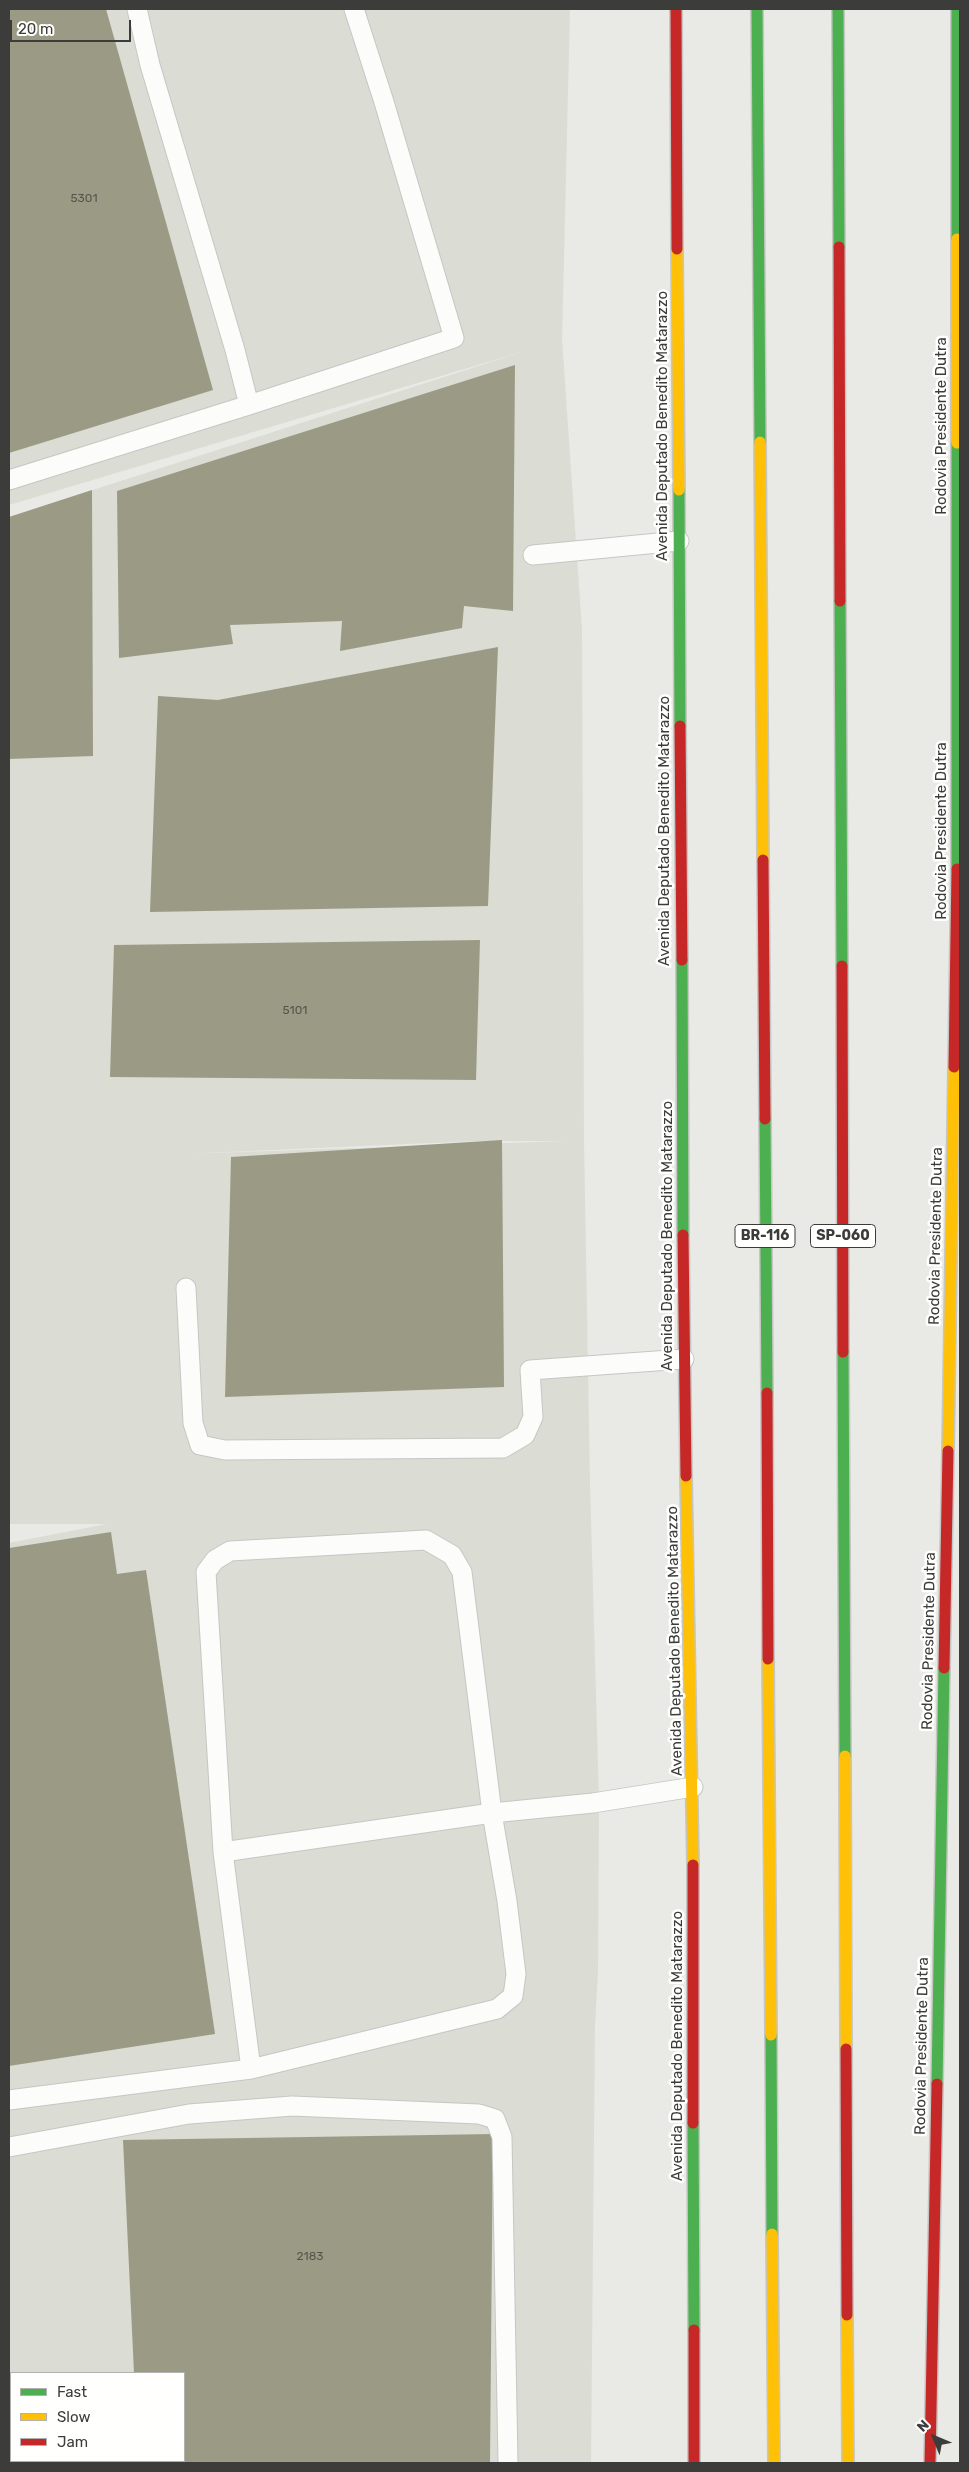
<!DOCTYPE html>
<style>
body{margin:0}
#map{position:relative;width:969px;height:2472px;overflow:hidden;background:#e9e9e5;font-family:Rubik,sans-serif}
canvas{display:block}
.frame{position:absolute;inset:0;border:10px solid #3c3c3a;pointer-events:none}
.legend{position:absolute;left:10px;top:2372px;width:175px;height:90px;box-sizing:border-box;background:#fffffe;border:1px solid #b1b1b0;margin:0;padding:6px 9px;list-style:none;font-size:15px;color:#3c3c3a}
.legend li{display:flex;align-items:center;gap:10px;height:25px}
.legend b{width:25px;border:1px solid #b1b1b0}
.north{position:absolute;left:909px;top:2412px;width:50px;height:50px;-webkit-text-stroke:4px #fffffe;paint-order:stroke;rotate:315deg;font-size:14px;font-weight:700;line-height:20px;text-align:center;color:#3c3c3a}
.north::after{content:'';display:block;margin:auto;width:18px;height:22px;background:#3c3c3a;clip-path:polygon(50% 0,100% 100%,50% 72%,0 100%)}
.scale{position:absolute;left:10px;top:20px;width:121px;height:22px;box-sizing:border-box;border:2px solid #3c3c3a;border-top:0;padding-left:6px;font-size:15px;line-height:18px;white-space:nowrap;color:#3c3c3a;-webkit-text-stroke:4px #fffffe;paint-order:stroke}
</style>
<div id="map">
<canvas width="969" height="2472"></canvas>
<div class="frame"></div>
<ul class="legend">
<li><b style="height:6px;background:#4caf50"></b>Fast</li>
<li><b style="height:6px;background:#ffc107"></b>Slow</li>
<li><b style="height:6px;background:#c62828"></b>Jam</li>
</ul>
<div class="north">N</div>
<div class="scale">20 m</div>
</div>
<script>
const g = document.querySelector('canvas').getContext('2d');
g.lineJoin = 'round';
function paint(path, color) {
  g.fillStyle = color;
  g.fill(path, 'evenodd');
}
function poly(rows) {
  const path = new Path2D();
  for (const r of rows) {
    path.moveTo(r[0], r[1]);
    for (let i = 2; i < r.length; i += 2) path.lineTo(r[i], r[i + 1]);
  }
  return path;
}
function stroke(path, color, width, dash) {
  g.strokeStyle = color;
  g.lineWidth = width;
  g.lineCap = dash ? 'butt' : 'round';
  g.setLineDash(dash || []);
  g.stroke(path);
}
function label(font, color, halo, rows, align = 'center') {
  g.font = font + ' Rubik,sans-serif';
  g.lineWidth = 5;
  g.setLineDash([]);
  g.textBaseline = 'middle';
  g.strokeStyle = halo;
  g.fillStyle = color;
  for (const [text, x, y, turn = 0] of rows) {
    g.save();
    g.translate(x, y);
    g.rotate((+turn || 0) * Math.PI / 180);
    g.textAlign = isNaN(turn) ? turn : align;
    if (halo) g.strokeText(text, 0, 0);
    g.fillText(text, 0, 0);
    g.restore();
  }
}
const built = poly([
 [9,9,570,9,562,339,582,630,584,1141,590,1484,599,1802,598,1970,595,2024,591,2463,9,2463,9,1543,107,1524,9,1524,9,517,528,350,9,505],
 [477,1141,568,1141,180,1154,181,1154],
 [11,2373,184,2373,184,2461,11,2461]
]);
const building = poly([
 [9,9,106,9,213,390,9,453],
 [515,365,513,611,464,606,462,628,340,651,342,621,230,625,233,644,119,658,117,491],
 [92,490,93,756,9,759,9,517],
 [498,647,488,906,150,912,158,696,218,700],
 [480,940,476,1080,110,1077,114,945],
 [502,1140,504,1387,225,1397,231,1157],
 [111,1532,117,1574,146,1570,215,2034,9,2066,9,1548],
 [493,2134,490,2463,138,2463,137,2461,184,2461,184,2373,134,2373,123,2140]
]);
const lane = poly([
 [137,9,150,65,235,350,249,405],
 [9,480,249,405,454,338,384,102,354,9],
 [533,555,679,541],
 [186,1288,193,1423,200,1445,225,1450,503,1448,525,1435,533,1417,530,1370,684,1359],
 [223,1852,206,1572,215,1560,230,1551,426,1540,452,1555,462,1572,492,1813,507,1901,516,1974,513,1996,497,2009,251,2069],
 [9,2100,251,2069,223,1852,492,1813,593,1803,693,1787],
 [9,2147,189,2114,292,2106,479,2114,495,2119,502,2137,508,2463],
 [9,2395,11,2394],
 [9,2456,11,2456]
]);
const fast = poly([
 [757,9,760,442],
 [838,9,839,247],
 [957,9,957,239],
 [957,443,957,869],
 [679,490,680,726],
 [840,601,842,966],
 [682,960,683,1235],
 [765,1119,767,1393],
 [843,1352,845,1756],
 [771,2035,772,2234],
 [937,2084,944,1668],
 [693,2123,694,2330]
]);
const slow = poly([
 [957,239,957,443],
 [677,249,679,490],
 [760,442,763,860],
 [948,1451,954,1067],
 [686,1476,693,1865],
 [768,1659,771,2035],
 [845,1756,846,2049],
 [772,2234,774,2463],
 [847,2315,848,2463]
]);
const jam = poly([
 [676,9,677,249],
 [839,247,840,601],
 [680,726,682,960],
 [763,860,765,1119],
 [842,966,843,1352],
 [954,1067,957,869],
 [683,1235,686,1476],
 [767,1393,768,1659],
 [944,1668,948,1451],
 [693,1865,693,2123],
 [846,2049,847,2315],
 [694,2330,694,2463],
 [930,2463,937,2084]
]);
const numberNames = [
 ["5301",84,199],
 ["5101",295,1011],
 ["2183",310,2257]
];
const shields = [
 [765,1236,60],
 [843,1236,65]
];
const shieldNames = [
 ["BR-116",765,1236],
 ["SP-060",843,1236]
];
const streetNames = [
 ["Avenida Deputado Benedito Matarazzo",663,426,-90],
 ["Rodovia Presidente Dutra",942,426,-90],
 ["Avenida Deputado Benedito Matarazzo",665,831,-90],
 ["Rodovia Presidente Dutra",942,831,-90],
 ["Avenida Deputado Benedito Matarazzo",668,1236,-90],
 ["Rodovia Presidente Dutra",936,1236,-89],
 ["Avenida Deputado Benedito Matarazzo",675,1641,-91],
 ["Rodovia Presidente Dutra",929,1641,-89],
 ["Avenida Deputado Benedito Matarazzo",678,2046,-90],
 ["Rodovia Presidente Dutra",922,2046,-89]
];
paint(built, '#dbdcd3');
paint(building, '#9b9b85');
stroke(lane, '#c6c6c4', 21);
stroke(fast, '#c6c6c4', 14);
stroke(slow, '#c6c6c4', 14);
stroke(jam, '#c6c6c4', 14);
stroke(lane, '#fcfcfb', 19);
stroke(fast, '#4caf50', 11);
stroke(slow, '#ffc107', 11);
stroke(jam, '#c62828', 11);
label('12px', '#54544d', null, numberNames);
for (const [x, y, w] of shields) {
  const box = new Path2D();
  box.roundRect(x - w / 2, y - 11.5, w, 23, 4);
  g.fillStyle = '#fffffe';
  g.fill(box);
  stroke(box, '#3c3c3a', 1);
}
label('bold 14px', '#3c3c3a', null, shieldNames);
label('15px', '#3c3c3a', '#fffffe', streetNames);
</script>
